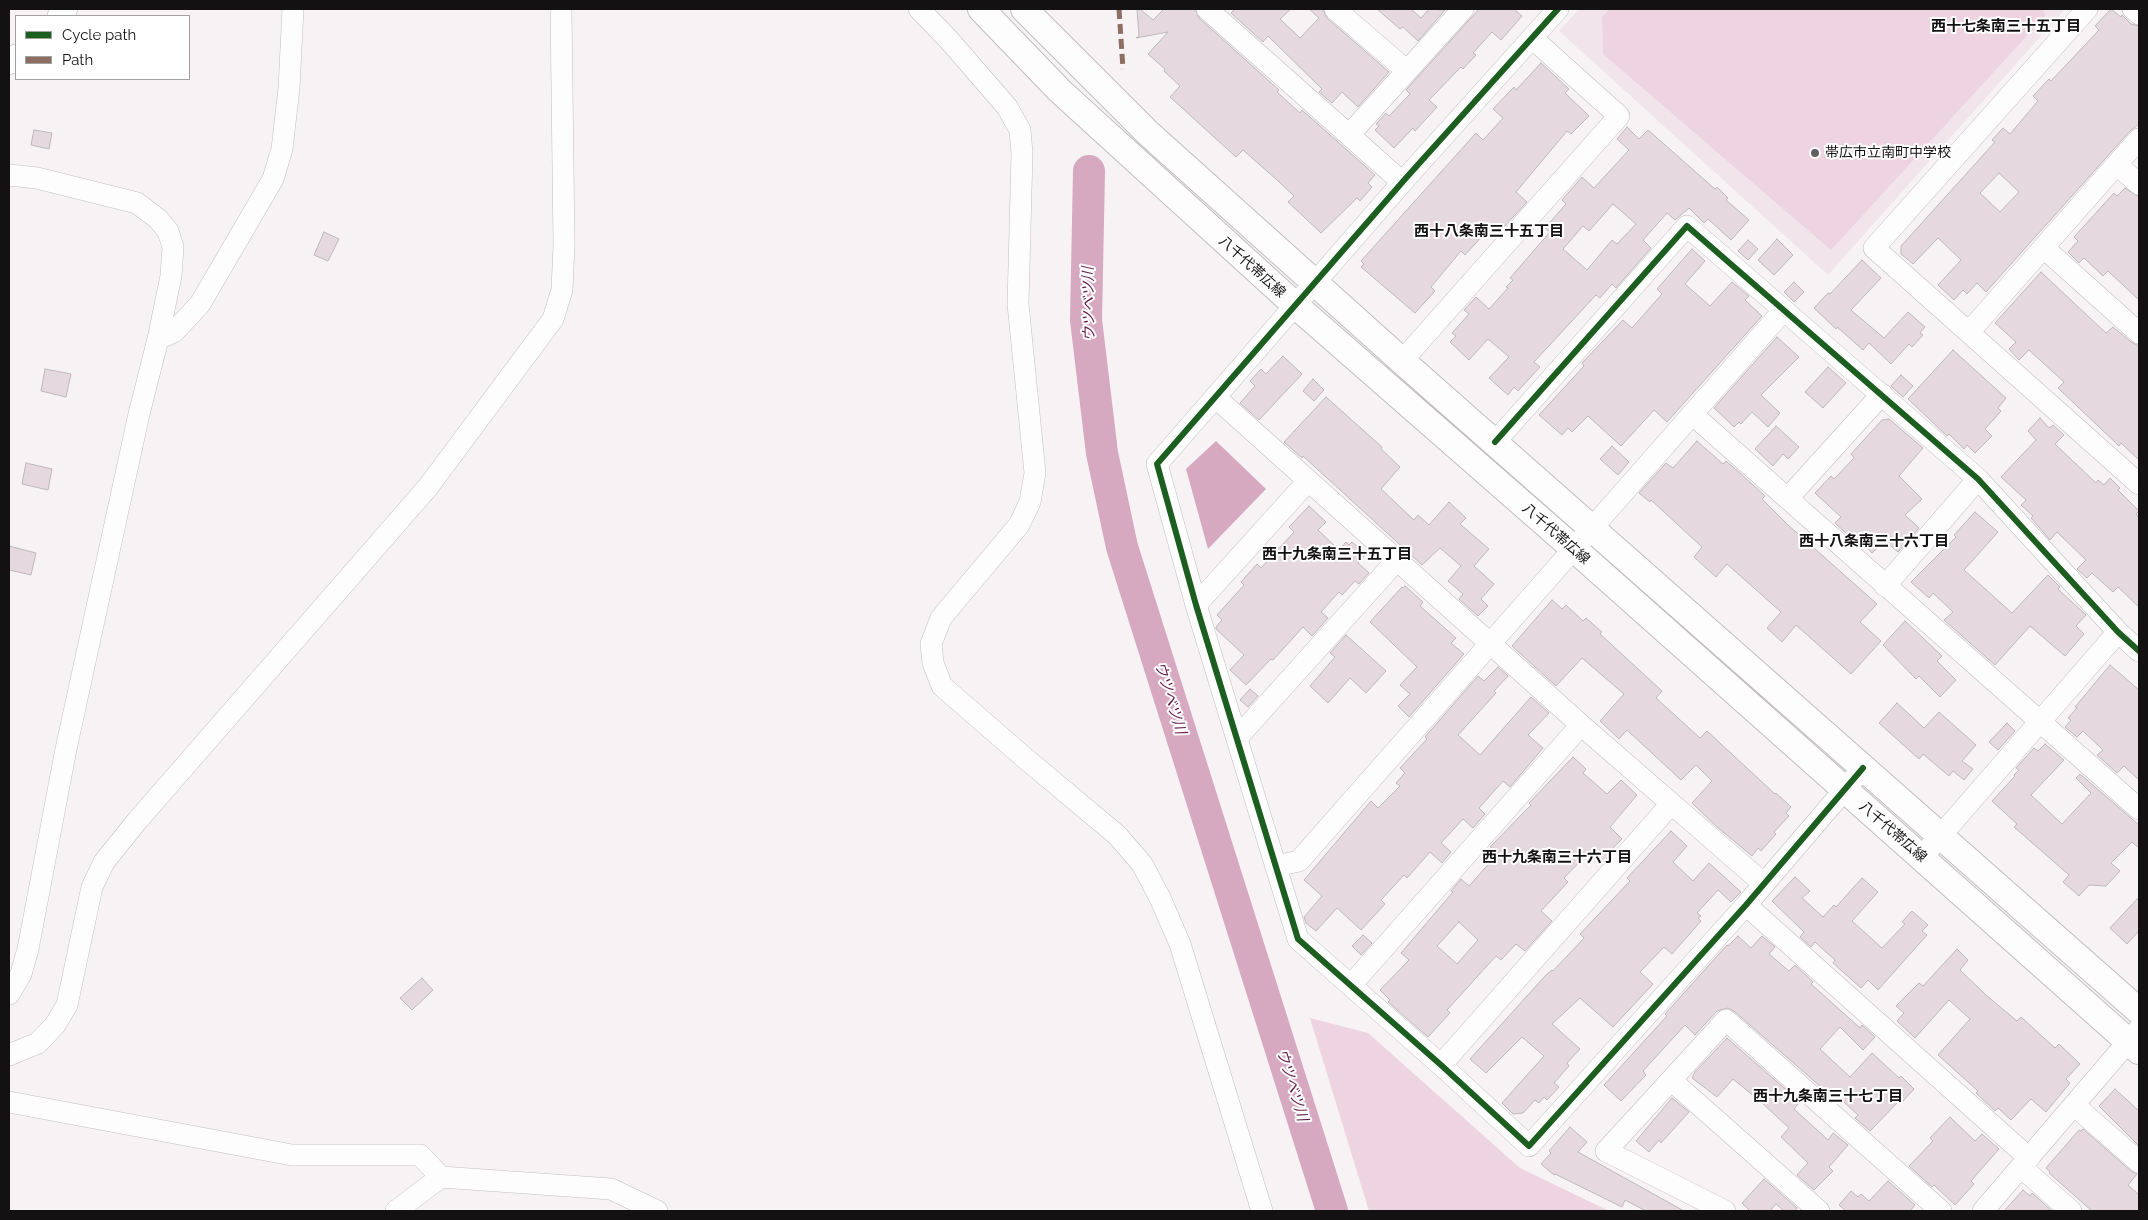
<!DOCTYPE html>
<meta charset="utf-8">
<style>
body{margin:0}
#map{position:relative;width:2148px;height:1220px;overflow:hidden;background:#f7f2f4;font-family:Raleway,sans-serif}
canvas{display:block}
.frame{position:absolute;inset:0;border:10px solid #141112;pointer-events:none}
.legend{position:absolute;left:15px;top:15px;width:175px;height:65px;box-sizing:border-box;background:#fff;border:1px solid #a1a0a0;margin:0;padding:6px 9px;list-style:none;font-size:15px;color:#141112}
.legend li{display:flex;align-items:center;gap:10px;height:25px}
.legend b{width:25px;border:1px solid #a1a0a0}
</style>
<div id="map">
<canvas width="2148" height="1220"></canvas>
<div class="frame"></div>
<ul class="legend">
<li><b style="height:6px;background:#1b5e20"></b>Cycle path</li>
<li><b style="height:6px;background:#8d6e63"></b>Path</li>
</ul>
</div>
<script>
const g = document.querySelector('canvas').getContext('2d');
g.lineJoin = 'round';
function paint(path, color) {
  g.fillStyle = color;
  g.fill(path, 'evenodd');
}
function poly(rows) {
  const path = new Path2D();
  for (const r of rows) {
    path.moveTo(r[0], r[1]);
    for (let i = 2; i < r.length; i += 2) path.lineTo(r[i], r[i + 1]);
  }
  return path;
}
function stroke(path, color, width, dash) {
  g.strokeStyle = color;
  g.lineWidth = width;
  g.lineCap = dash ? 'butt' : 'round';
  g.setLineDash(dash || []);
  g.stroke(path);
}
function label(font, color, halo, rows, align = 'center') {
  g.font = font + ' Raleway,"Noto Sans JP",sans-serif';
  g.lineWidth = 4;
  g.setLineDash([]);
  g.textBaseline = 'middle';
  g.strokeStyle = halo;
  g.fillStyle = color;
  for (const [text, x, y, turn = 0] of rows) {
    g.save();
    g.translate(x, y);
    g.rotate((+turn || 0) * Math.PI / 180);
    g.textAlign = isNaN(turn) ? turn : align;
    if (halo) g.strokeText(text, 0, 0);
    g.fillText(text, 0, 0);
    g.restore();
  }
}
const built = poly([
 [1579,9,2065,9,1828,275,1559,31]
]);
const green = poly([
 [1610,9,2043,9,2045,16,1831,250,1603,54,1602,17],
 [1310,1018,1368,1033,1520,1168,1609,1211,1369,1211]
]);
const water = poly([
 [1216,441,1266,489,1208,549,1186,469]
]);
const river = poly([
 [1089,171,1086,320,1102,453,1122,547,1332,1211]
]);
const building = poly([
 [1137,9,1140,9,1153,20,1164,9,1195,9,1199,18,1279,90,1277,92,1300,113,1302,110,1375,175,1368,183,1372,187,1360,201,1357,198,1321,233,1288,202,1294,196,1277,180,1243,150,1236,157,1170,97,1180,86,1164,71,1165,69,1148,54,1168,32,1136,38,1139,36,1137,9],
 [1235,9,1291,9,1280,19,1300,38,1319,18,1309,9,1323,9,1327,18,1389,72,1358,107,1342,92,1332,103,1319,92,1322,89,1268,36,1263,42,1231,13,1235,9],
 [1377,9,1411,9,1421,18,1429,9,1445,10,1418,41,1403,27,1400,29,1377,9],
 [1479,9,1514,9,1522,16,1501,40,1492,32,1473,53,1476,55,1463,69,1461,67,1429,100,1437,107,1415,131,1413,128,1394,148,1375,130,1379,126,1376,124,1386,113,1389,116,1410,94,1406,90,1479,9],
 [2111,9,2121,17,2122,15,2131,24,2139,26,2139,124,2130,131,1986,292,1977,283,1967,294,1963,290,1954,300,1938,285,1961,260,1938,238,1913,264,1901,254,1901,246,1995,142,1992,140,2003,128,2010,134,2038,101,2033,96,2049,79,2051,81,2099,30,2095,26,2111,9],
 [1999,173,2019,192,2000,212,1980,193,1999,173],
 [1541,63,1569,89,1565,93,1589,116,1571,134,1567,131,1516,192,1527,202,1501,230,1494,223,1465,255,1461,251,1431,287,1435,291,1415,313,1361,267,1364,264,1361,261,1476,133,1483,140,1503,118,1493,109,1514,87,1516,90,1541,63],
 [1627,127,1639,139,1648,130,1715,189,1717,187,1728,198,1726,200,1749,220,1731,240,1708,219,1704,223,1689,208,1675,220,1667,213,1643,240,1651,248,1616,288,1612,284,1600,298,1596,295,1534,362,1540,367,1518,391,1514,387,1508,395,1489,378,1509,357,1488,339,1469,360,1450,342,1456,336,1452,333,1469,314,1464,310,1476,297,1489,309,1508,288,1506,287,1513,280,1510,278,1550,232,1545,228,1566,204,1562,200,1582,177,1594,188,1629,150,1617,139,1627,127],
 [1613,204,1636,224,1617,244,1612,240,1587,270,1563,249,1583,226,1589,231,1613,204],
 [34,130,52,133,49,149,31,145,34,130],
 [2125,188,2139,197,2139,300,2108,271,2103,276,2084,258,2079,263,2068,252,2078,241,2074,237,2114,193,2117,196,2125,188],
 [324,232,339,239,328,261,314,255,324,232],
 [1777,239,1793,255,1774,275,1758,260,1777,239],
 [1748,240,1758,249,1748,260,1738,251,1748,240],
 [1692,249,1705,261,1685,284,1710,306,1732,282,1749,296,1745,300,1762,316,1667,422,1654,410,1621,446,1588,416,1572,432,1568,428,1562,435,1539,415,1584,366,1582,363,1623,320,1632,328,1662,294,1657,289,1692,249],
 [1862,260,1881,278,1851,310,1884,338,1908,312,1925,327,1920,333,1923,335,1912,347,1909,344,1891,364,1869,343,1863,350,1837,327,1836,329,1814,308,1828,293,1830,294,1862,260],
 [2041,272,2106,333,2113,327,2131,342,2139,346,2139,460,2121,443,2119,446,2058,388,2064,382,2029,350,2019,360,2009,349,2016,342,1995,323,2041,272],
 [1794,282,1804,292,1794,302,1784,292,1794,282],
 [1777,337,1799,357,1761,395,1780,413,1768,427,1752,412,1741,424,1739,422,1734,427,1714,408,1777,337],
 [1953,350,2006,398,1998,408,2001,411,1985,429,1992,436,1975,453,1967,445,1964,449,1949,434,1947,436,1908,399,1953,350],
 [1283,356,1302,374,1259,420,1240,403,1255,386,1250,381,1261,369,1266,374,1283,356],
 [1828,367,1846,383,1823,408,1805,392,1828,367],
 [45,369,71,374,66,397,41,391,45,369],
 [1901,375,1913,386,1903,397,1891,386,1901,375],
 [1313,379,1324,390,1314,401,1303,391,1313,379],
 [1326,397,1382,447,1381,449,1400,467,1381,489,1414,520,1418,515,1429,525,1449,502,1466,518,1460,524,1489,549,1474,566,1494,584,1481,599,1488,606,1478,616,1459,599,1463,594,1448,581,1461,566,1440,548,1422,565,1303,456,1302,458,1284,442,1326,397],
 [2040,418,2049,428,2053,425,2064,435,2055,444,2096,483,2098,480,2104,485,2110,478,2120,488,2118,490,2139,511,2136,514,2139,518,2139,607,2118,587,2113,592,2092,573,2087,578,2077,569,2086,560,2057,532,2050,540,2031,518,2033,516,2021,505,2026,500,2001,477,2036,440,2028,431,2040,418],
 [1889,419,1923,448,1899,476,1922,499,1905,515,1919,528,1898,552,1885,541,1872,553,1851,531,1848,535,1835,523,1841,517,1815,493,1831,476,1834,479,1854,458,1851,454,1882,420,1889,419],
 [1776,426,1799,447,1788,459,1783,454,1773,466,1755,449,1776,426],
 [1697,441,1723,464,1726,461,1740,473,1765,496,1762,499,1788,525,1877,604,1860,622,1881,641,1851,674,1796,625,1782,642,1767,628,1781,612,1727,564,1716,577,1694,557,1702,547,1651,500,1650,502,1639,493,1666,463,1673,468,1697,441],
 [1612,446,1629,462,1618,475,1600,459,1612,446],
 [26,463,52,469,48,490,22,484,26,463],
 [1309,506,1326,522,1318,530,1339,550,1346,542,1349,545,1352,542,1366,554,1358,563,1369,573,1359,584,1355,581,1342,595,1339,592,1321,612,1328,618,1312,636,1303,627,1273,660,1271,659,1246,685,1230,670,1244,655,1216,629,1216,627,1222,620,1217,615,1244,585,1241,582,1257,564,1261,568,1294,532,1289,527,1309,506],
 [1975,512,1998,532,1964,570,2012,613,2048,575,2060,587,2058,589,2086,615,2076,626,2084,634,2065,656,2030,626,1995,665,1944,620,1953,612,1933,593,1929,598,1911,582,1956,537,1954,535,1975,512],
 [9,546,36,553,31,575,9,570,9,546],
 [1405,586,1423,602,1420,606,1456,638,1451,643,1464,654,1409,717,1398,706,1410,694,1400,685,1417,667,1370,622,1402,587,1403,588,1405,586],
 [1552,600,1562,609,1566,605,1583,621,1586,618,1602,632,1600,634,1662,691,1656,698,1700,738,1707,731,1775,794,1776,793,1791,807,1786,813,1789,816,1774,832,1776,834,1761,851,1758,848,1752,856,1716,826,1692,803,1712,781,1696,765,1681,780,1627,730,1619,739,1600,721,1624,694,1582,658,1556,686,1512,646,1552,600],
 [1905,621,1942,656,1937,661,1956,680,1940,697,1919,676,1916,679,1883,645,1905,621],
 [1346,635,1386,671,1366,693,1350,678,1328,703,1310,686,1335,657,1330,653,1346,635],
 [2110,665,2139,690,2139,780,2124,766,2117,773,2097,755,2103,750,2083,731,2077,737,2065,727,2071,720,2068,718,2077,708,2075,707,2110,665],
 [1498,667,1508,676,1494,691,1496,693,1458,735,1480,755,1531,697,1549,713,1528,735,1543,748,1510,787,1503,781,1479,808,1485,814,1473,828,1463,819,1441,843,1451,852,1442,863,1430,852,1407,878,1404,875,1381,900,1385,904,1361,930,1337,908,1316,931,1306,923,1304,917,1322,896,1304,880,1371,801,1378,808,1400,786,1396,783,1405,773,1400,768,1427,739,1425,737,1478,676,1484,681,1498,667],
 [1250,689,1258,696,1248,707,1240,700,1250,689],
 [1897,703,1924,728,1939,712,1976,745,1962,761,1973,769,1964,780,1953,771,1949,776,1923,754,1919,759,1879,723,1897,703],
 [2007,723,2015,731,1998,750,1989,742,2007,723],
 [2045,744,2064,760,2031,795,2062,824,2091,793,2076,778,2080,774,2139,825,2139,848,2132,842,2111,863,2120,871,2106,886,2089,885,2079,896,2063,882,2069,875,2014,827,2017,824,1992,801,2015,776,2014,775,2019,770,2016,768,2034,748,2038,751,2045,744],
 [1573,757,1586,769,1583,773,1607,794,1621,780,1637,795,1610,827,1622,839,1609,852,1611,854,1601,864,1589,852,1564,878,1568,882,1541,911,1552,921,1525,951,1516,944,1501,960,1496,956,1447,1010,1450,1013,1428,1037,1388,1002,1390,1000,1380,990,1409,960,1401,953,1453,892,1451,891,1461,879,1469,886,1493,859,1487,853,1492,848,1490,847,1531,805,1529,803,1573,757],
 [1459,922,1478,940,1457,964,1437,946,1459,922],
 [1671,831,1687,846,1673,862,1693,881,1709,863,1741,892,1731,902,1718,890,1697,913,1701,916,1698,918,1701,921,1672,954,1664,947,1640,972,1653,984,1613,1027,1580,998,1552,1024,1580,1049,1567,1063,1569,1066,1554,1083,1559,1087,1547,1100,1544,1097,1539,1103,1535,1100,1523,1113,1513,1114,1502,1103,1544,1056,1522,1037,1486,1073,1470,1059,1546,975,1552,970,1553,971,1584,938,1580,934,1630,881,1627,878,1671,831],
 [1795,877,1810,891,1802,898,1823,917,1834,905,1836,907,1862,878,1878,892,1852,921,1882,948,1905,924,1902,922,1912,911,1928,925,1922,931,1927,935,1878,990,1868,980,1861,988,1833,963,1835,960,1815,942,1811,947,1800,937,1804,932,1772,901,1795,877],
 [2139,897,2139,931,2127,944,2110,928,2139,897],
 [1363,935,1372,943,1361,955,1352,946,1363,935],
 [1738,936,1751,948,1762,936,1775,947,1769,954,1789,971,1795,965,1813,982,1811,984,1860,1028,1862,1025,1875,1037,1863,1050,1840,1027,1820,1049,1850,1077,1872,1053,1899,1078,1901,1076,1914,1089,1903,1101,1901,1099,1870,1131,1855,1118,1858,1115,1832,1091,1829,1094,1734,1011,1728,1008,1717,1011,1695,1035,1685,1025,1643,1071,1646,1075,1621,1101,1604,1085,1667,1016,1665,1014,1727,945,1728,946,1738,936],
 [1957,949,1968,960,1960,970,1986,995,2017,1021,2021,1017,2055,1048,2059,1044,2080,1064,2066,1079,2070,1083,2046,1112,2031,1099,2011,1120,1998,1108,1995,1111,1976,1093,1978,1091,1938,1055,1970,1019,1949,1000,1915,1038,1897,1021,1904,1013,1896,1006,1919,983,1923,986,1957,949],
 [422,978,433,990,412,1010,400,998,422,978],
 [1727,1038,1800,1102,1794,1109,1828,1140,1833,1133,1848,1145,1829,1167,1833,1171,1814,1190,1797,1175,1808,1163,1781,1137,1789,1128,1761,1102,1733,1079,1717,1097,1692,1078,1695,1072,1727,1038],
 [2115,1089,2139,1111,2139,1146,2099,1106,2115,1089],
 [1672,1098,1689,1112,1661,1143,1659,1140,1649,1152,1636,1141,1672,1098],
 [1950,1117,1975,1141,1982,1134,1999,1149,1971,1181,1974,1184,1955,1205,1934,1185,1932,1187,1909,1166,1933,1141,1930,1138,1950,1117],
 [1570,1127,1587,1142,1578,1152,1684,1211,1646,1211,1625,1200,1622,1207,1555,1174,1554,1175,1541,1164,1551,1153,1549,1151,1570,1127],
 [2083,1129,2131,1171,2137,1174,2128,1185,2139,1195,2139,1211,2092,1211,2049,1173,2050,1172,2046,1168,2079,1130,2081,1131,2083,1129],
 [1764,1179,1797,1208,1795,1211,1784,1211,1776,1204,1770,1211,1750,1211,1742,1203,1764,1179],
 [1888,1181,1915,1205,1910,1211,1846,1211,1839,1205,1851,1191,1858,1197,1861,1194,1869,1201,1888,1181],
 [2023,1190,2030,1196,2032,1193,2052,1211,2004,1211,2023,1190]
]);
const minor = poly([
 [919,9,949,40,1007,107,1020,130,1022,153,1018,304,1035,473,1030,502,1019,525,941,618,931,644,933,663,942,686,1026,759,1117,835,1142,864,1160,898,1180,944,1262,1211],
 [1207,9,1402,182],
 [1335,9,1407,71],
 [1558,9,1406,178,1157,464,1196,605,1298,939,1441,1065,1529,1146,1746,905,1863,768],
 [2087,9,1874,248,2139,484],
 [2133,9,2139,14],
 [58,16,67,9],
 [9,64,16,55],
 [1349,135,1463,9],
 [2117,165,2139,184],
 [9,175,37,178,137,203,158,219,168,231,173,247,171,276,158,339,139,414,66,749,28,949,21,974,9,994],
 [2045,249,2139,333],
 [1969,332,2139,139],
 [158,339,174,332,200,304,273,179,282,149,289,88,293,9],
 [1402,361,1619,116,1532,38],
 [1215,397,1581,725,1764,884],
 [1692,414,2139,809],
 [1495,442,1687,226,1978,479,2118,632,2139,651],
 [1788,498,1882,394],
 [1885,586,1978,479],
 [1196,605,1308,481],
 [1237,738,1397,560],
 [1922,857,2118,632],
 [1276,866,1299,861,1783,311],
 [1746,905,2029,1158],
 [1351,985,1581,725],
 [9,1055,38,1043,55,1025,67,1005,92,887,104,862,137,821,428,487,553,319,562,290,564,245,561,9],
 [1441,1065,1671,804],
 [1672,1081,1819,1211],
 [9,1102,292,1155,420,1155,441,1177],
 [2074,1105,2139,1162],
 [2021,1167,2071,1211],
 [396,1211,441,1177,611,1189,657,1211],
 [1725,1211,1606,1151,1726,1020,1941,1211],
 [1983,1211,2139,1029]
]);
const major = poly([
 [981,9,1060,91,1295,305,1573,548,2139,1051],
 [1024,9,1148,133,1402,361,2139,1011]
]);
const quiet = poly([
 [1119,9,1123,69]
]);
const cycleway = poly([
 [1558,9,1406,178,1157,464,1196,605,1298,939,1441,1065,1529,1146,1746,905,1863,768],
 [1495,442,1687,226,1978,479,2118,632,2139,651]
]);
const markers = [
 [1815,153,5,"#636061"]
];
const poiNames = [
 ["帯広市立南町中学校",1825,153]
];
const streetNames = [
 ["八千代帯広線",1252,267,42],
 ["八千代帯広線",1556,534,41],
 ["八千代帯広線",1893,832,41]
];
const neighbourhoodNames = [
 ["西十七条南三十五丁目",2006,26],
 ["西十八条南三十五丁目",1489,231],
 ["西十八条南三十六丁目",1874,541],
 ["西十九条南三十五丁目",1337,554],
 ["西十九条南三十六丁目",1557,857],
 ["西十九条南三十七丁目",1828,1096]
];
const waterNames = [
 ["ウツベツ川",1089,304,-91],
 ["ウツベツ川",1170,698,73],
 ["ウツベツ川",1292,1085,73]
];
paint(built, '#f1e5eb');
paint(green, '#eed3e0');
paint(water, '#d6a9c0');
stroke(river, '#d6a9c0', 32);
paint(building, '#e6d8df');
stroke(building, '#bcb8ba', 1);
stroke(minor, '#c2bec0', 22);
stroke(major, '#c2bec0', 28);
stroke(minor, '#fefdfd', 21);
stroke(major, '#fefdfd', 26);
stroke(quiet, '#8d6e63', 5, [10, 5]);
stroke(cycleway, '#1b5e20', 6);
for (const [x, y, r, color] of markers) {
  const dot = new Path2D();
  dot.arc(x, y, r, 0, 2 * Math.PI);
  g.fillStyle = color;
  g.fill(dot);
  stroke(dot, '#fff', 2);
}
label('14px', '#141112', '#fff', poiNames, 'left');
label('14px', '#141112', '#fff', streetNames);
label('bold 15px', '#141112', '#fff', neighbourhoodNames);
label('italic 15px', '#661d48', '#fff', waterNames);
</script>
